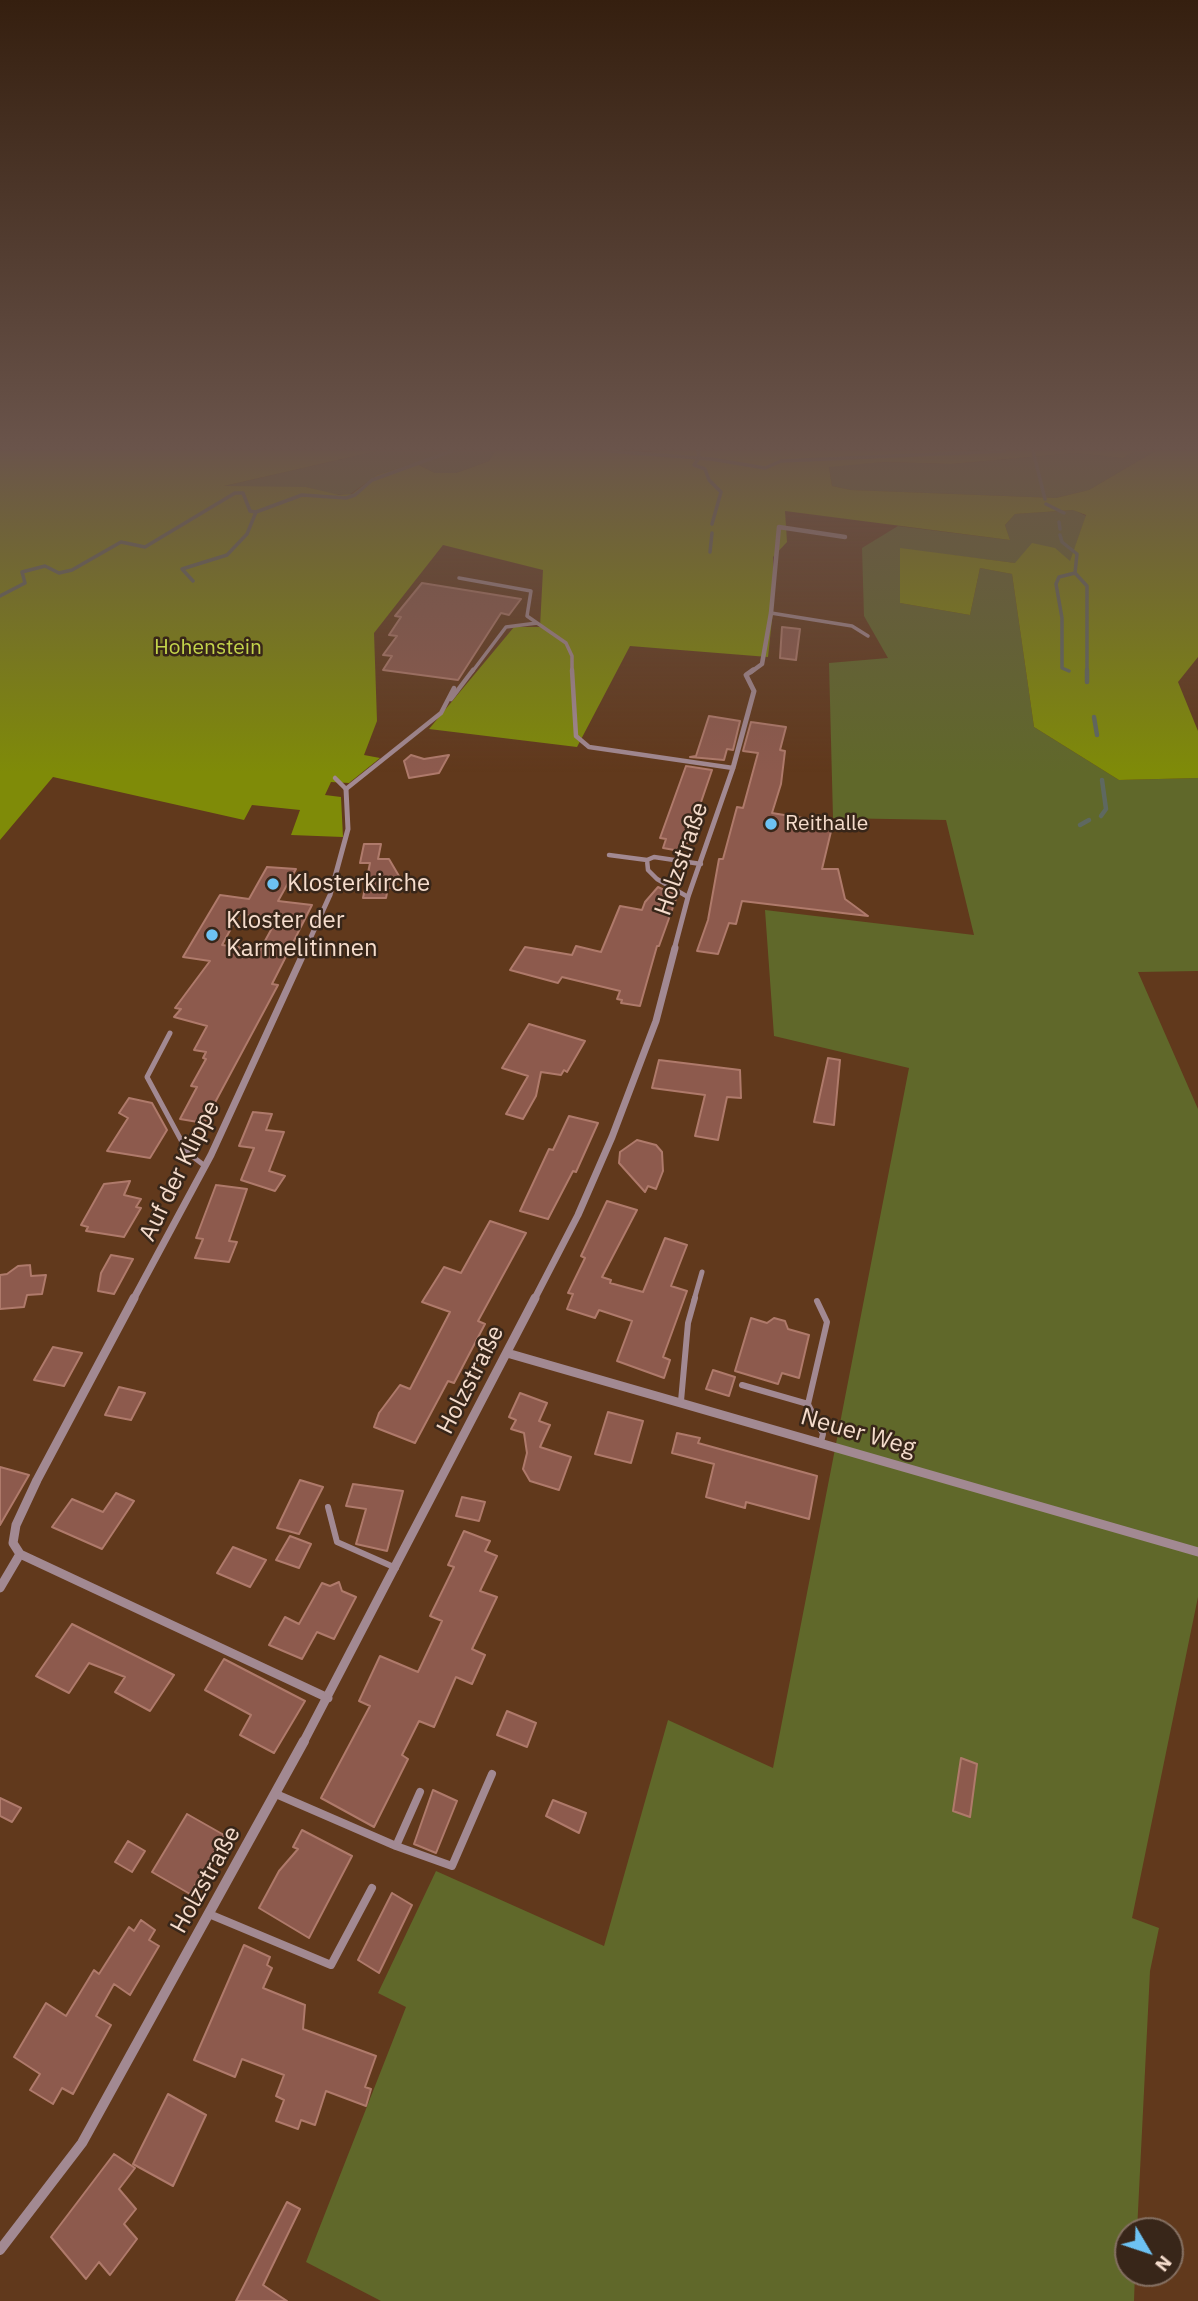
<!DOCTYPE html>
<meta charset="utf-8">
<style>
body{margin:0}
#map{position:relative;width:1198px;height:2301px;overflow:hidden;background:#61391c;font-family:"IBM Plex Sans",sans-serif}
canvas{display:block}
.north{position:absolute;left:1114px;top:2217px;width:70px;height:70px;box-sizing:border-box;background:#382619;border:2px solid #846f61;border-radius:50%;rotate:129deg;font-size:19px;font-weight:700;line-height:28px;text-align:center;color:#f5dccc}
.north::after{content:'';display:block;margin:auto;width:24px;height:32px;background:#6dc2f3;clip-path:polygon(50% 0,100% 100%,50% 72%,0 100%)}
</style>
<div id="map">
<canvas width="1198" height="2301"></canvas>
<div class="north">N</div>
</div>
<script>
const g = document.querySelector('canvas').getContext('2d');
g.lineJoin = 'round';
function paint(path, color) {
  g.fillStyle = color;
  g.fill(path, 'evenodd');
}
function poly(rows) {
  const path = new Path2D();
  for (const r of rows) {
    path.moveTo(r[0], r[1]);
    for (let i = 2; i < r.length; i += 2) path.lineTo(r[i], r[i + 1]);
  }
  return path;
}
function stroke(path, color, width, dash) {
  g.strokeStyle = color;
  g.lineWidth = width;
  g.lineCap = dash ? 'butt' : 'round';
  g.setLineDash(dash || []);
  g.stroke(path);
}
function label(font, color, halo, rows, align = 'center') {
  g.font = font + ' "IBM Plex Sans",sans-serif';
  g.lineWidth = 5;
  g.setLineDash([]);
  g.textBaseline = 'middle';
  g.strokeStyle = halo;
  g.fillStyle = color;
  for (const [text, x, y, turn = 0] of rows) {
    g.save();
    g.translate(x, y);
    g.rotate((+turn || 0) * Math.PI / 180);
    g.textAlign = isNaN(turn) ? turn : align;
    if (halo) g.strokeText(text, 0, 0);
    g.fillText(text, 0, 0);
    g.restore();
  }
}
const green = poly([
 [377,451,495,451,489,461,456,473,435,473,415,463,377,475,349,495,329,494,306,487,220,487],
 [1135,451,1155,451,1089,490,1056,498,851,490,832,486,829,466,884,462,951,464,1075,453,1123,458],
 [1074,510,1086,516,1070,562,1015,563,901,549,900,603,970,615,980,568,1012,574,1034,727,1119,780,1198,778,1198,971,1138,972,1198,1109,1198,1597,1132,1918,1159,1928,1150,1971,1137,2231,1128,2231,1128,2273,1135,2273,1134,2301,381,2301,306,2262,406,2007,378,1993,436,1871,604,1946,668,1720,773,1768,909,1068,774,1036,765,910,974,935,946,820,833,818,829,663,888,658,864,616,862,548,898,526,1010,540,1005,525,1015,514]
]);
const forest = poly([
 [0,451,377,451,224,486,306,487,339,495,352,494,377,475,415,463,435,473,456,473,489,461,495,451,614,451,629,454,661,451,1135,451,1123,458,1075,453,951,464,884,462,829,467,832,486,851,490,1056,498,1089,490,1155,451,1198,451,1198,657,1178,682,1198,731,1198,778,1119,780,1034,727,1012,574,980,568,970,615,900,603,900,548,1015,563,1032,543,1055,548,1070,561,1086,515,1073,510,1015,514,1005,525,1010,540,785,511,787,542,773,557,773,610,768,657,630,646,577,747,429,729,514,627,540,627,543,570,443,545,374,633,377,721,364,755,380,758,349,783,331,782,325,795,341,797,343,837,291,835,300,810,252,805,244,820,53,777,0,840]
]);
const streamFar1 = poly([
 [609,451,711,459,765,468,781,461,1004,451],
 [698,451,699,458,694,465,705,469,709,480,721,492,712,524],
 [1033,451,1045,499],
 [1046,504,1064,513],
 [1059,522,1060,529],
 [1060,535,1062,542,1077,554,1075,573,1087,586,1087,672],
 [710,552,712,533],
 [193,581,182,569,227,555,247,534,256,512],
 [0,596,25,583,22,572,45,566,59,573,72,570,121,542,145,547,235,493,243,493,250,511,256,512,302,495,346,498,355,495,372,480,452,451],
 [1069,671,1062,668,1062,618,1056,584,1059,577,1075,573]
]);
const stream = poly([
 [1087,670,1087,682],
 [1094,717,1097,735],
 [1101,816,1106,809,1102,780],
 [1080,825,1089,820]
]);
const building = poly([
 [422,583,521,599,509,615,501,613,458,680,383,670,392,656,383,655,397,636,389,635,401,617,395,616,422,583],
 [782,627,800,629,796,660,780,658,782,627],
 [709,716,740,721,733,750,727,749,724,760,690,757,696,756,709,716],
 [751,722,786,727,780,750,785,751,781,784,772,813,833,823,822,869,838,869,845,899,868,916,742,901,736,924,729,923,718,954,697,951,708,920,719,859,723,859,737,807,743,808,758,753,743,751,751,722],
 [411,755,424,759,449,755,439,773,409,778,404,761,411,755],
 [686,766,712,770,687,843,683,843,680,851,663,848,666,839,660,838,686,766],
 [364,844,381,844,378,859,389,859,399,876,393,888,388,888,386,898,363,898,370,863,360,863,364,844],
 [267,867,296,869,278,901,312,905,272,984,278,985,204,1123,180,1119,197,1087,191,1086,206,1059,203,1058,206,1052,194,1050,207,1026,174,1017,181,1009,175,1008,210,961,183,957,220,895,249,899,267,867],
 [239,914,277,919,260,950,222,945,239,914],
 [658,887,677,896,659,946,657,946,640,1006,621,1003,622,1000,617,999,620,991,562,977,558,983,510,970,525,947,572,955,576,946,601,952,620,906,642,910,645,902,658,887],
 [529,1024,585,1041,567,1072,564,1070,561,1075,541,1072,536,1096,523,1119,506,1114,528,1076,502,1068,529,1024],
 [828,1058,840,1060,834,1125,814,1122,828,1058],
 [659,1060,740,1070,741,1098,727,1097,718,1140,695,1136,705,1095,652,1088,659,1060],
 [129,1098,152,1103,167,1130,150,1158,107,1151,128,1118,119,1113,129,1098],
 [253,1112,272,1114,266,1130,284,1132,269,1171,285,1176,275,1191,241,1180,254,1148,239,1146,253,1112],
 [569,1116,598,1123,576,1172,573,1171,548,1219,520,1211,549,1149,553,1150,569,1116],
 [637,1140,656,1145,662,1152,663,1171,656,1189,648,1186,645,1192,619,1163,620,1152,637,1140],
 [130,1181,124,1195,141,1199,136,1207,141,1208,124,1237,86,1231,88,1227,81,1225,104,1184,130,1181],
 [216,1185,247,1189,229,1241,237,1242,229,1262,195,1258,203,1239,196,1238,216,1185],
 [607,1201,637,1210,602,1277,611,1280,610,1283,643,1292,665,1238,687,1245,671,1286,687,1291,663,1357,670,1360,664,1378,617,1361,632,1321,599,1310,595,1318,567,1309,573,1294,568,1293,585,1258,581,1256,607,1201],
 [490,1221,526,1233,478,1321,485,1324,454,1383,448,1381,415,1443,374,1427,379,1413,400,1385,410,1389,450,1312,422,1302,444,1267,461,1273,490,1221],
 [111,1255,133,1259,114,1294,98,1291,101,1273,111,1255],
 [30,1265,31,1276,46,1275,42,1294,27,1295,24,1307,0,1309,0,1275,7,1274,18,1266,30,1265],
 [751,1318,767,1323,774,1318,785,1321,788,1329,809,1335,799,1378,782,1373,778,1384,735,1371,751,1318],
 [53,1347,82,1353,64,1386,34,1380,53,1347],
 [713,1370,735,1377,729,1396,706,1389,713,1370],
 [119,1387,145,1393,131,1420,105,1415,119,1387],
 [520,1393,547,1403,539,1421,550,1425,540,1447,571,1457,559,1490,530,1481,523,1469,527,1453,524,1433,511,1429,516,1420,509,1417,520,1393],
 [608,1412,643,1421,631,1463,595,1454,608,1412],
 [677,1433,700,1438,698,1443,817,1476,809,1519,746,1502,745,1508,706,1497,714,1464,672,1453,677,1433],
 [0,1467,29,1475,0,1525,0,1467],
 [300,1480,323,1487,299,1534,277,1528,300,1480],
 [353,1484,403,1491,387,1551,356,1544,366,1509,346,1506,353,1484],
 [116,1493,134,1501,102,1549,52,1527,72,1499,103,1512,116,1493],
 [462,1497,485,1502,479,1521,456,1516,462,1497],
 [464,1531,490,1541,485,1551,497,1556,480,1591,497,1597,472,1649,485,1655,472,1684,456,1677,434,1727,419,1721,402,1755,408,1759,374,1827,321,1798,370,1706,359,1701,380,1656,418,1672,442,1621,430,1616,454,1567,448,1565,464,1531],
 [290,1536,311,1544,299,1568,276,1560,290,1536],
 [233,1547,266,1560,250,1587,217,1573,233,1547],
 [339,1582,342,1591,356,1597,334,1639,317,1632,302,1659,269,1645,285,1617,299,1624,322,1583,330,1586,339,1582],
 [72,1624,174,1675,150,1711,115,1692,125,1677,89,1663,69,1693,36,1676,72,1624],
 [224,1659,305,1701,274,1753,240,1735,251,1715,205,1690,224,1659],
 [507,1711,536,1723,527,1747,497,1735,507,1711],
 [961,1758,977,1764,970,1817,953,1811,961,1758],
 [433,1790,457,1801,436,1853,414,1844,433,1790],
 [0,1798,21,1808,12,1822,0,1816,0,1798],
 [553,1800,586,1813,579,1833,546,1816,553,1800],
 [187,1814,224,1835,190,1894,152,1872,187,1814],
 [302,1830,352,1856,309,1938,259,1908,279,1871,298,1849,293,1847,302,1830],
 [128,1841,145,1851,132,1872,115,1862,128,1841],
 [392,1893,412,1905,379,1973,358,1960,392,1893],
 [141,1920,155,1930,149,1940,159,1946,130,1995,114,1984,96,2016,111,2025,73,2094,62,2088,53,2104,30,2090,40,2074,14,2057,46,2003,66,2016,94,1970,99,1974,129,1927,134,1931,141,1920],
 [244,1945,270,1957,267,1965,272,1968,263,1988,305,2005,303,2029,376,2056,365,2087,371,2089,366,2106,326,2091,315,2125,301,2120,298,2129,276,2121,284,2100,276,2096,284,2075,242,2059,235,2077,194,2060,244,1945],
 [168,2094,206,2115,173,2186,133,2164,168,2094],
 [114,2154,135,2168,119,2189,136,2209,124,2224,137,2239,110,2275,99,2262,86,2279,51,2237,114,2154],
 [287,2202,300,2209,263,2285,287,2301,236,2301,287,2202]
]);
const laneFar4 = poly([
 [459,578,531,591,527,616,566,643,572,656,572,672],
 [771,613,852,626,868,636],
 [472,672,506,627,537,623]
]);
const laneFar3 = poly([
 [572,670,576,736,589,747,733,768],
 [451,699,473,670],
 [335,778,346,789,441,713,454,688],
 [609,855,647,860],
 [688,897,657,879,648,870,647,860,654,857,701,864]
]);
const laneFar2 = poly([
 [170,1033,147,1077,188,1153,205,1166],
 [694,1300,702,1272]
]);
const laneFar1 = poly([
 [742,1385,808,1404,823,1434,821,1442],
 [681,1401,688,1323,695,1298],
 [808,1404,827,1322,817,1301],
 [328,1507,337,1542,396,1568]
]);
const lane = poly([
 [276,1794,396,1846,420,1792],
 [396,1846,452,1866,492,1774],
 [209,1914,331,1965,372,1888]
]);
const streetFar4 = poly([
 [751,672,762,664,771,613,779,527,845,537]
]);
const streetFar3 = poly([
 [305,950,330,895,348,829,346,789],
 [674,950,688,897,733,768,754,691,746,675,753,670]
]);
const streetFar2 = poly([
 [133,1300,211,1155,306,948],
 [534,1300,578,1215,612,1137,656,1021,675,948]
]);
const streetFar1 = poly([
 [134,1298,37,1480,16,1525,13,1543,20,1554,328,1698],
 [507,1353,1198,1552],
 [0,1588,20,1554],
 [303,1743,535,1298]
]);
const street = poly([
 [0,2250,82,2143,304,1741]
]);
const markers = [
 [771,824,7,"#6dc2f3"],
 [273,884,7,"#6dc2f3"],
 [212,935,7,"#6dc2f3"]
];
const farParknames = [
 ["Hohenstein",208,648]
];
const farPoinames = [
 ["Reithalle",785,824]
];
const streetNames = [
 ["Holzstraße",682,859,-71],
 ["Auf der Klippe",180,1171,-64],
 ["Holzstraße",471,1380,-63],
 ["Neuer Weg",858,1433,16],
 ["Holzstraße",206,1880,-61]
];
const poiNames = [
 ["Klosterkirche",287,884],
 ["Kloster der",226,921],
 ["Karmelitinnen",226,949]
];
paint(green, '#60682a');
paint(forest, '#7f8b08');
stroke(streamFar1, '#5e6860', 3.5);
stroke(stream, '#5e6860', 4.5);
paint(building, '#8d5a4d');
stroke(building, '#af7a6b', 2);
stroke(laneFar4, '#a28992', 3.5);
stroke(laneFar3, '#a28992', 4.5);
stroke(laneFar2, '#a28992', 5);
stroke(laneFar1, '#a28992', 6);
stroke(lane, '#a28992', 8);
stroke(streetFar4, '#a28992', 4.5);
stroke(streetFar3, '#a28992', 5);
stroke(streetFar2, '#a28992', 7);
stroke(streetFar1, '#a28992', 9);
stroke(street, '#a28992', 10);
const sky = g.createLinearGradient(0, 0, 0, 773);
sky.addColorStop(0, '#351f0f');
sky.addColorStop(0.58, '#6a544b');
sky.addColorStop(1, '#6a544b00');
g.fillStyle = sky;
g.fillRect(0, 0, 1198, 773);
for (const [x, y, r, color] of markers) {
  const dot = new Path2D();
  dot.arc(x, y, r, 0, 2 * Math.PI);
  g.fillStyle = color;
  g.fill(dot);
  stroke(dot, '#382619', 2.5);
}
label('21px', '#c4d44b', '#382619', farParknames);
label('21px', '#f5dccc', '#382619', farPoinames, 'left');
label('24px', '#f5dccc', '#382619', streetNames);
label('24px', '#f5dccc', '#382619', poiNames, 'left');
</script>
